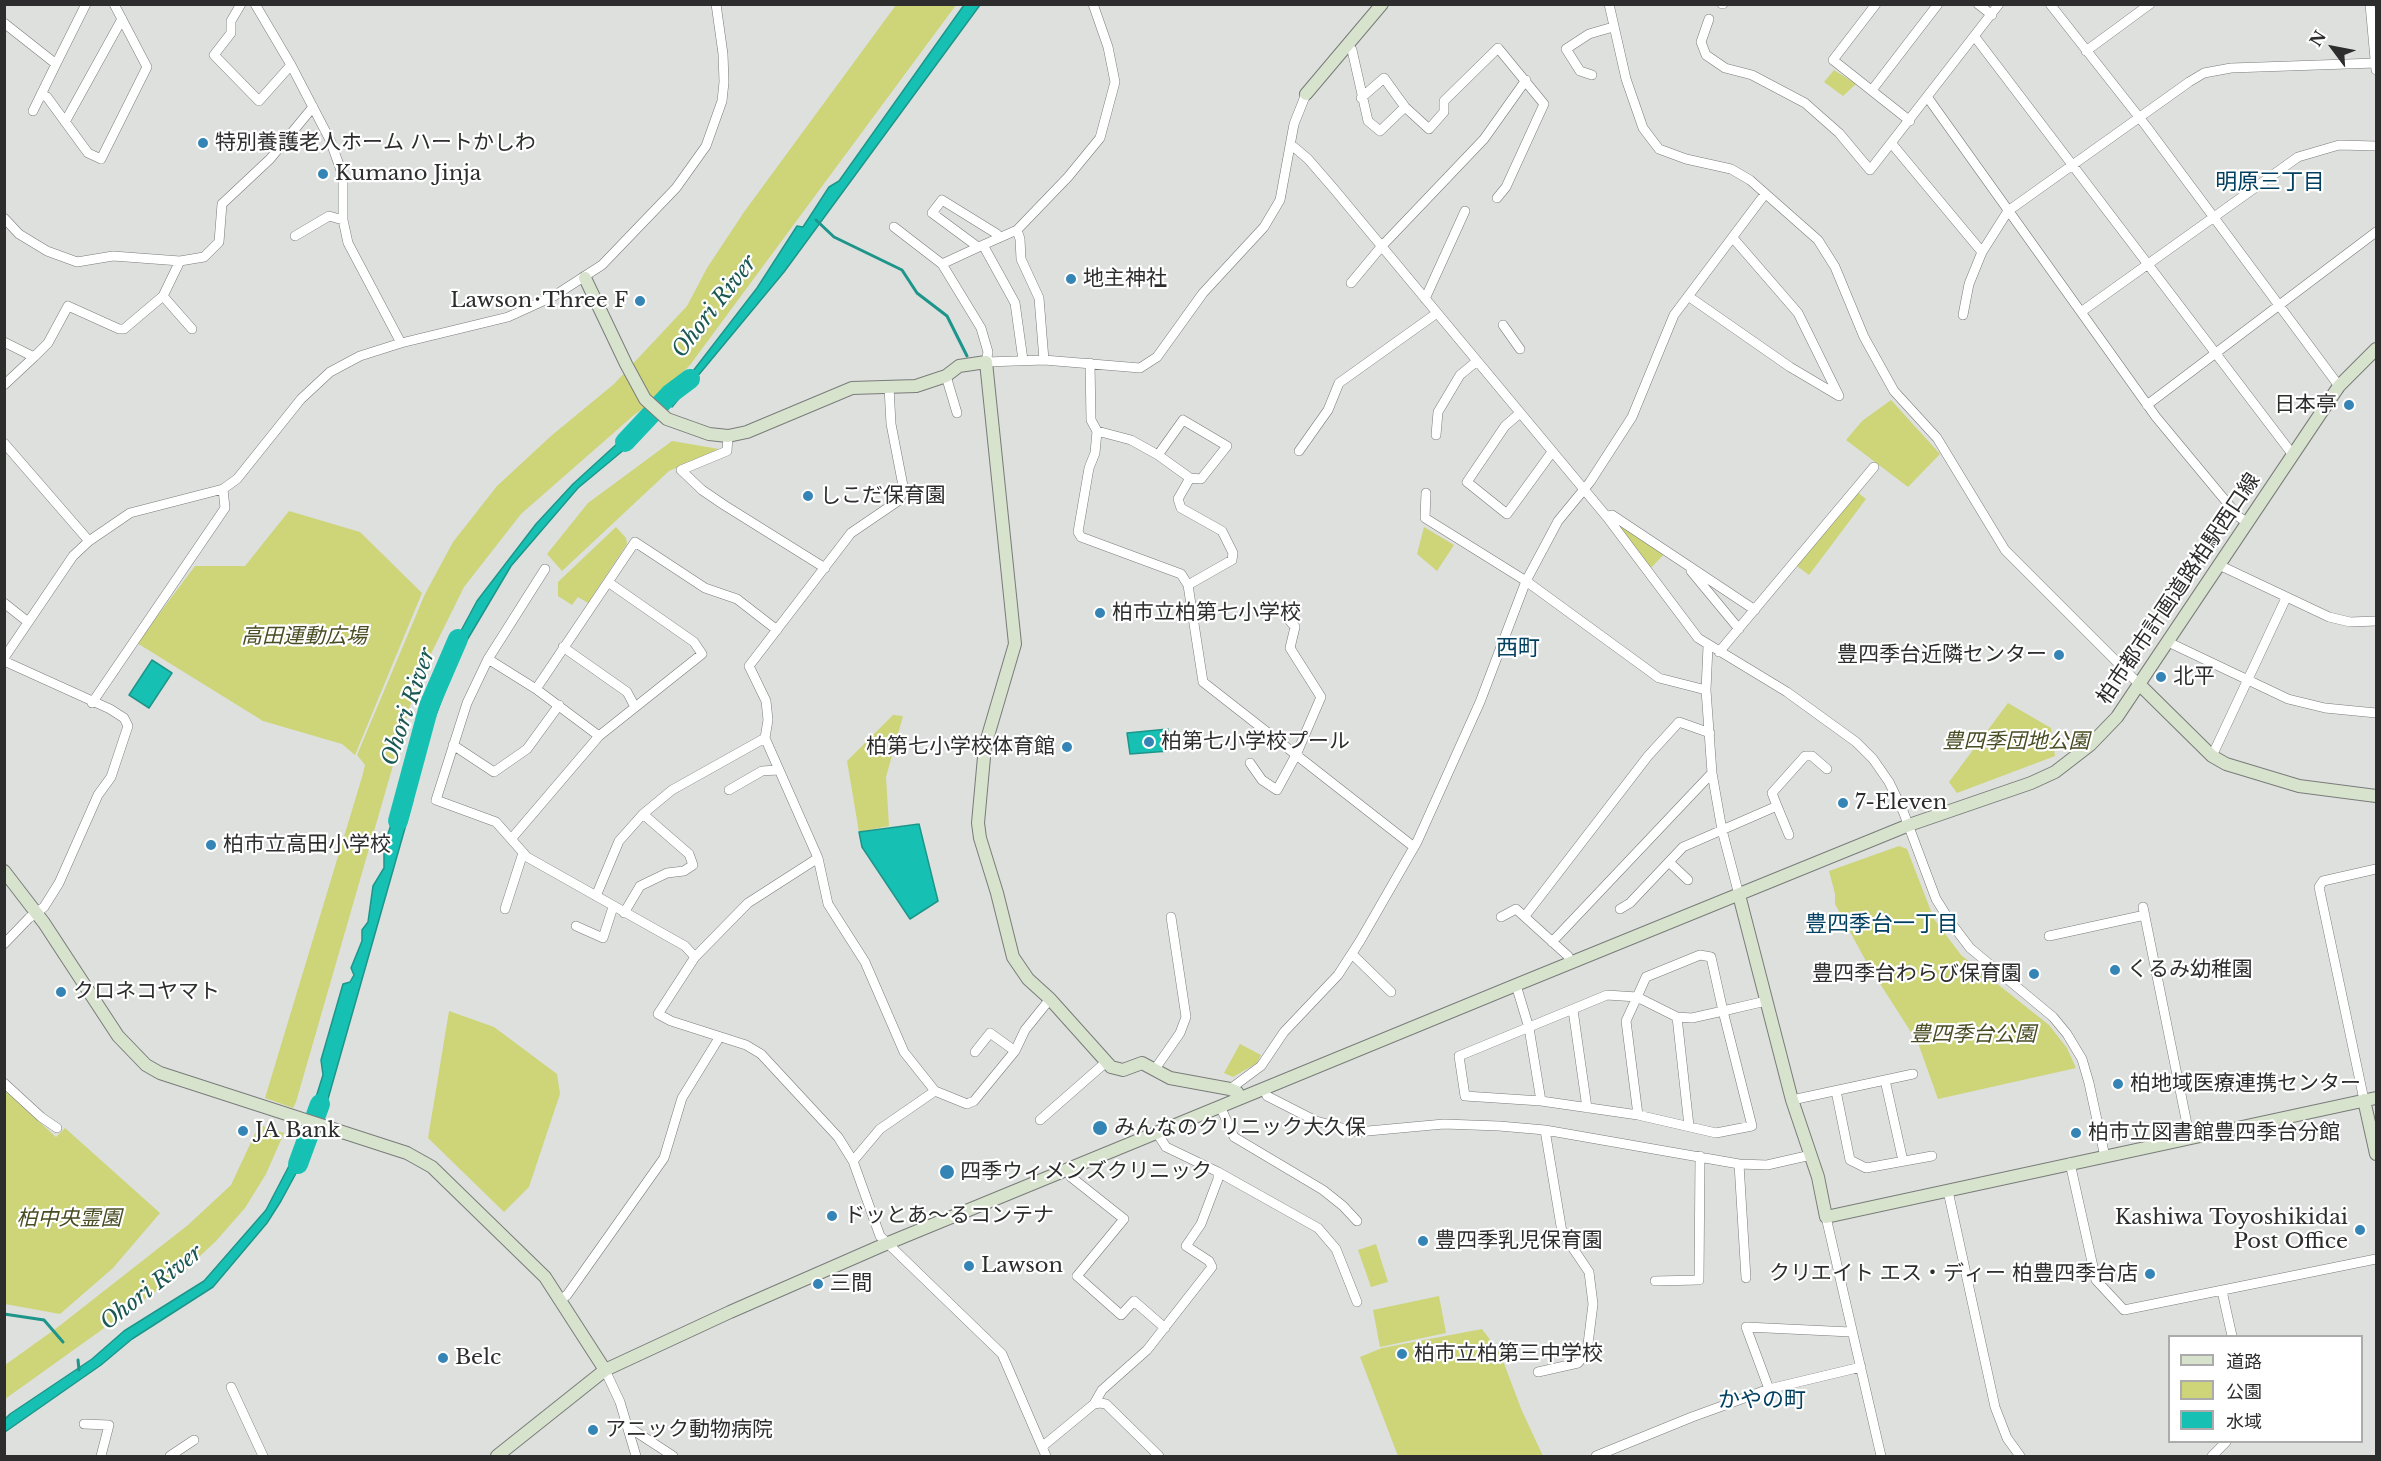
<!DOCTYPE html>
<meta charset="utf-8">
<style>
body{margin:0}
#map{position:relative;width:2381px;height:1461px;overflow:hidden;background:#dde0dd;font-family:"Libre Baskerville","Noto Sans JP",serif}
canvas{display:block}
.frame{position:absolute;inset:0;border:6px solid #2c2d2c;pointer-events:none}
.legend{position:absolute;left:2168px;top:1335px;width:195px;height:108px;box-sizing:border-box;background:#fff;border:2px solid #ababab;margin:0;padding:8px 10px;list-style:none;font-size:18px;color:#2c2d2c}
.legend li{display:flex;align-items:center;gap:12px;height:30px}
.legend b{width:30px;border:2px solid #ababab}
.north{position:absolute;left:2303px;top:18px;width:60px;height:60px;-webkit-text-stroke:4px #fff;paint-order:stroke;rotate:302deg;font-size:16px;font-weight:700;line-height:24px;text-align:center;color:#2c2d2c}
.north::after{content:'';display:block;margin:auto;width:21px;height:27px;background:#2c2d2c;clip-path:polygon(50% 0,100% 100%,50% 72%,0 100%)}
</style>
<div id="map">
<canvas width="2381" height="1461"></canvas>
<div class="frame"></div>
<ul class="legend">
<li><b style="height:8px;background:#d8e3cd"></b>道路</li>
<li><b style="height:16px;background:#cdd578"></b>公園</li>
<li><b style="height:16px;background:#16c1b3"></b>水域</li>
</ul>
<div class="north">N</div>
</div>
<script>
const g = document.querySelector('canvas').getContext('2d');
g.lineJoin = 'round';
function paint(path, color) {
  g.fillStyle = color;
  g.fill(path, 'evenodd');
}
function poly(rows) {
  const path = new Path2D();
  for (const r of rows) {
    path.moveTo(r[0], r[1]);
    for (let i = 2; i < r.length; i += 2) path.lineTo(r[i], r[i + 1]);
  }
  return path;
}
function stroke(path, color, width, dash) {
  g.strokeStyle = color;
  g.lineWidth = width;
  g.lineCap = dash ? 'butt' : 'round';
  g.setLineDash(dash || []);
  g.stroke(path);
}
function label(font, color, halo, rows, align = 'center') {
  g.font = font + ' "Libre Baskerville","Noto Sans JP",serif';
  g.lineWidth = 4.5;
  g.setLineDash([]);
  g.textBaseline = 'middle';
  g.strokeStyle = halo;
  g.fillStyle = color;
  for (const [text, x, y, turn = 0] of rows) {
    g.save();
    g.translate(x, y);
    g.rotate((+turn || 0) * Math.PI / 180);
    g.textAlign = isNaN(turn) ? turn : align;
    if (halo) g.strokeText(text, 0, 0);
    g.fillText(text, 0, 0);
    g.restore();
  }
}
const green = poly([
 [896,5,956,5,690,365,657,399,634,415,521,514,464,587,417,682,296,1102,293,1108,265,1098,362,777,365,765,357,755,425,594,453,542,497,486,551,436,614,384,687,306,707,268,744,212],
 [1834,70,1856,84,1843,96,1824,82],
 [1891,400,1940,454,1908,487,1846,440,1862,421],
 [672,441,719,449,669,471,562,571,547,554,588,503],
 [1857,492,1866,499,1809,575,1797,566],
 [289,511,360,532,422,593,355,755,342,744,263,721,137,643,195,566,245,566],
 [1617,524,1667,551,1651,568],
 [616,527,626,538,627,544,588,603,578,597,572,605,558,596,558,582],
 [1424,527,1454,545,1437,571,1417,554],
 [2008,703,2051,728,2055,756,1957,793,1949,782],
 [893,715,903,716,886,777,889,826,859,832,847,761],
 [1899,846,1907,849,1934,919,1961,955,2049,1025,2067,1048,2076,1068,1938,1099,1918,1043,1868,965,1835,904,1835,894,1829,871],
 [449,1011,494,1027,557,1074,560,1094,529,1187,504,1212,428,1138],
 [1240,1044,1261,1055,1257,1063,1233,1077,1224,1073],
 [4,1090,56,1137,65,1128,160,1213,113,1268,60,1314,5,1304],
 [259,1125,284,1133,266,1174,245,1208,216,1241,184,1271,5,1399,5,1365,58,1327,188,1225,231,1185],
 [1376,1244,1388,1282,1371,1287,1358,1250],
 [1439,1296,1446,1333,1380,1347,1373,1310],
 [1482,1329,1500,1353,1522,1411,1543,1456,1398,1456,1360,1357,1382,1348]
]);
const water = poly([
 [964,5,980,5,784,272,672,407,663,400,693,371,757,288,797,226,803,227,829,187,839,181,964,5],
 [642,421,649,429,578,488,511,566,460,652,426,741,414,787,404,784,417,741,436,689,456,640,477,601,536,524,573,484,642,421],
 [152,660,172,673,149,708,129,695,152,660],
 [1168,729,1169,751,1130,754,1127,733,1168,729],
 [400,797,413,800,322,1120,310,1116,323,1075,321,1060,343,984,350,982,354,975,351,968,362,941,362,930,368,922,373,886,384,868,384,846,400,797],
 [919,824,938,901,910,919,862,847,859,832,919,824],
 [303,1139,313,1142,281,1201,267,1223,213,1287,132,1339,101,1365,5,1432,5,1419,10,1414,92,1359,124,1331,204,1281,266,1210,303,1139]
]);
const stream = poly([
 [816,220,834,237,902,270,917,293,947,316,967,356],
 [4,1314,44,1320,63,1342],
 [78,1360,79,1370]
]);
const river = poly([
 [625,442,670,394,690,379],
 [398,821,429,706,458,639],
 [298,1164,320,1104]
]);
const street = poly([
 [241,4,231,21,231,33,214,55,259,101,291,65],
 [255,4,291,65,330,140,343,176,343,220,348,243,401,343],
 [1609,4,1626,79,1643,128,1659,149,1686,159,1731,169,1750,180,1818,240,1835,267,1864,337,1894,391,1937,438,2005,550,2139,684],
 [1722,4,1723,4],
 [1876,4,1833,60,1910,121],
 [1978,4,1992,15],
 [2050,4,2146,126,2339,386],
 [2370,4,2376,70],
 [1709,19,1701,42,1706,55,1725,68,1752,75,1805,103,1839,133,1870,170,1999,4],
 [4,23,56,64,86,4],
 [1975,37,2293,455],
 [1347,46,1352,50,1368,121,1380,131,1405,107],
 [2086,51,2150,4],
 [1592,75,1580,71,1566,49,1589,34,1613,27],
 [1872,90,1938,4],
 [41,94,47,97,88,153,101,159,147,67,114,4],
 [1361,98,1384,78,1405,107,1429,129,1444,112,1444,101,1498,48,1544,104,1506,187,1497,198],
 [1928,98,2156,417,2239,517,2248,523],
 [33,111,56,64],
 [65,122,122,19],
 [1892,144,1982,252],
 [1290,147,1294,147,1308,159,1334,189,1607,517,1698,638,1787,692,1856,742,1873,759,1889,782,1903,811,1936,899,1951,923,1970,948,2053,1017,2067,1034,2082,1059,2089,1083,2105,1157],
 [4,218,19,234,47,251,77,262,113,256,180,261,163,296,124,329,119,329,68,306,48,343,34,357],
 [894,227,942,264,981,328,988,352,986,362,1044,360,1140,368,1157,357,1203,293,1264,227,1280,200,1294,124,1306,94],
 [1017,230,1068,177,1100,138,1115,82,1108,47,1093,4],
 [295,236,329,216,343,220],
 [983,245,1017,230,1020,239,1021,259,1039,298,1044,360],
 [978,247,932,213,942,200,997,234,999,238],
 [180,261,204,257,219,242,222,204,270,159,313,107],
 [942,264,983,245,1015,303,1023,360],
 [1351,283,1381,247,1484,139,1526,80],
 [163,296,192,329],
 [1688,296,1790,367,1839,396,1798,313,1733,238],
 [1425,299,1465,211],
 [2081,312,2298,157,2339,145,2376,146],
 [1963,315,1969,284,1982,252,2008,211,2189,82,2204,73,2231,68,2376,63],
 [1503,325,1520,349],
 [4,342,34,357,4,385],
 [1090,363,1091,420,1097,431,1095,453,1089,468,1078,532,1081,537,1181,574,1188,585,1203,682,1414,847],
 [946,376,957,413],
 [2147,405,2376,232],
 [1520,413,1505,426,1467,482,1507,514,1552,452],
 [1097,431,1131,440,1158,455],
 [1436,435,1438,412,1460,375,1477,361],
 [728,436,727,451,681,470,702,490,724,505,825,568],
 [4,443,89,541],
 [1299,451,1328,410,1339,383,1437,313],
 [1426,493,1425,518,1526,581,1659,678,1706,690],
 [1607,517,1612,515,1755,610],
 [2219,565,2329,617,2350,622,2376,621],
 [545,569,488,659,467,703,436,800,496,822,527,857,685,946,695,957,658,1014,671,1021,746,1045,761,1054,838,1137,853,1161,880,1236,1002,1354,1046,1456],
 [1691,571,1739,629],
 [1188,585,1232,560,1233,553,1222,531,1181,508,1178,499,1190,478,1201,479,1227,446,1183,420,1158,455,1190,478],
 [4,603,28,622],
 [2168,642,2288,699,2325,708,2376,713],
 [1708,646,1706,690,1712,773,1722,830,1739,895],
 [563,647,627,692,635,707],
 [1719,652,1874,467],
 [4,658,73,556,89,541,130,513,223,489,237,479,301,399,330,372,360,356,401,343,508,317,554,296,602,265,676,188,706,146,722,101,724,82,723,54,716,4],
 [488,659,536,689,599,736],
 [4,661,110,709,124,718,128,726,111,777,98,795,59,883,44,907,29,918,4,944],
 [536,689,635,542,705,588,737,599,777,630],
 [92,703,225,508,223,489],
 [453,745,494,772,527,749,559,705],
 [2212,756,2286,598],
 [1250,763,1262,780,1277,790,1296,755,1321,697,1290,648,1295,627,1280,609],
 [729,790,762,771,777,770],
 [1777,806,1789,835],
 [512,838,599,736,702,654,694,642,608,582],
 [1669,862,1688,880],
 [596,896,619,841,643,814,672,790,765,738],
 [2143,907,2190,1139],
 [505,909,523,853],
 [1620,909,1630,903,1683,847,1777,806,1772,793,1805,756,1812,756,1827,769],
 [624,913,640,886,667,873,684,871,693,865,689,854,643,814],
 [1525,916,1648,756,1679,722,1710,733],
 [1501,917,1516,909,1568,956,1570,963],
 [576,926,603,938,613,907],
 [2049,936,2145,915],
 [1552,942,1712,773],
 [1352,954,1391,992],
 [695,957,748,903,818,858],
 [1516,985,1529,1028,1541,1101],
 [1573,1010,1587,1108],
 [1677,1017,1689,1126],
 [975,1052,990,1033,1015,1051],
 [1155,1069,1180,1033,1186,1017,1171,917],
 [1885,1080,1903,1161],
 [4,1083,41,1117,57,1128],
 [1264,1088,1267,1096,1316,1121,1357,1132,1444,1124,1499,1126,1545,1130,1739,1164,1767,1165,1811,1155],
 [1230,1089,1261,1066,1284,1032,1338,975,1360,941,1417,842,1480,702,1526,581,1558,521,1590,482,1632,417,1674,315,1765,194],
 [935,1091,967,1104,974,1101,1015,1051,1025,1030,1050,999],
 [1836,1091,1850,1160,1866,1168,1932,1156],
 [1792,1100,1913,1074],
 [2364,1100,2319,887,2323,881,2376,869],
 [1220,1106,1234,1137,1323,1190,1343,1206,1357,1221],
 [1638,1115,1626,1021,1637,997,1646,977,1700,955,1711,957,1723,1011,1752,1126,1716,1133,1638,1115,1541,1101,1465,1096,1459,1056,1607,995,1637,997,1677,1017,1692,1018,1723,1011,1766,1001],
 [1040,1120,1105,1063],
 [1157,1133,1166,1147,1218,1172,1318,1228,1336,1249,1357,1302],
 [853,1161,880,1129,935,1091,904,1052,865,962,828,904,818,858,765,738,768,720,766,701,749,666,851,533,898,501,904,491,891,424,889,387],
 [2070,1163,2096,1280,2124,1310,2376,1259],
 [1739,1164,1746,1278],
 [1068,1169,1071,1177,1124,1219,1077,1276,1121,1315,1134,1301,1165,1328],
 [1948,1191,1995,1407,2007,1438,2020,1456],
 [1826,1217,1881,1456],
 [1655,1281,1699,1280,1700,1156],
 [2222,1291,2232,1336],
 [560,1300,567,1295,664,1158,682,1098,719,1038],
 [605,1370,620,1402,636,1456],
 [1538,1372,1578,1363,1587,1352,1593,1304,1589,1272,1562,1232,1545,1130],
 [231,1387,263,1456],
 [1769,1389,1746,1327,1851,1332],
 [1094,1404,1102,1390,1147,1350,1212,1267,1209,1261,1186,1246,1201,1224,1218,1179,1218,1172],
 [84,1424,109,1425,101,1456],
 [627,1426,673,1456],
 [1043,1446,1094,1404,1100,1403,1106,1404,1159,1456],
 [170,1456,194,1440],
 [1596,1456,1692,1417,1769,1389,1861,1367],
 [2212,1456,2226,1442]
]);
const secondary = poly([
 [1306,94,1382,4],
 [585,278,626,364,645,399,667,419,709,434,728,436,747,432,852,388,916,386,946,376,959,366,986,362,1015,644,985,746,978,823,980,838,997,893,1013,957,1028,979,1050,999,1111,1067,1123,1070,1142,1063,1170,1078,1230,1089,1237,1092,1240,1098],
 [2139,684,2212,756,2226,764,2299,786,2376,796],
 [4,871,44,923,118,1036,146,1065,160,1073,407,1153,432,1167,545,1277,605,1370],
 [1739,895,1792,1100,1818,1177,1826,1217,2376,1098],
 [2364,1100,2376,1154],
 [497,1456,605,1370,730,1312,881,1246,1516,985,1909,825,2031,783,2055,772,2090,745,2117,717,2339,386,2376,349]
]);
const markers = [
 [203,143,6,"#3484b5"],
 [323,174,6,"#3484b5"],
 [1071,279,6,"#3484b5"],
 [640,301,6,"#3484b5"],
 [2349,405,6,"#3484b5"],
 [808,496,6,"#3484b5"],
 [1100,613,6,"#3484b5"],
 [2059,655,6,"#3484b5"],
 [2161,677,6,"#3484b5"],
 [1149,742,6,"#3484b5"],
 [1067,747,6,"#3484b5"],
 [1843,803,6,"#3484b5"],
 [211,845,6,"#3484b5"],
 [2115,970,6,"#3484b5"],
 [2034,974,6,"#3484b5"],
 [61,992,6,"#3484b5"],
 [2118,1084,6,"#3484b5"],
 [1100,1128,8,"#3484b5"],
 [243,1131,6,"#3484b5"],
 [2076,1133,6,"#3484b5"],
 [947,1172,8,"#3484b5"],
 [832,1216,6,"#3484b5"],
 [2360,1230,6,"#3484b5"],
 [1423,1241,6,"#3484b5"],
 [969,1266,6,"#3484b5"],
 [2150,1274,6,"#3484b5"],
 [818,1284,6,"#3484b5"],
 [1402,1354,6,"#3484b5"],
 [443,1358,6,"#3484b5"],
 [593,1430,6,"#3484b5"]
];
const poiNames = [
 ["特別養護老人ホーム ハートかしわ",215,143],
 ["Kumano Jinja",335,174],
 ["地主神社",1083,279],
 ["Lawson･Three F",628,301,"right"],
 ["日本亭",2337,405,"right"],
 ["しこだ保育園",820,496],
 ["柏市立柏第七小学校",1112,613],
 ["豊四季台近隣センター",2047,655,"right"],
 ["北平",2173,677],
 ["柏第七小学校プール",1161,742],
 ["柏第七小学校体育館",1055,747,"right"],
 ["7-Eleven",1855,803],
 ["柏市立高田小学校",223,845],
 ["くるみ幼稚園",2127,970],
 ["豊四季台わらび保育園",2022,974,"right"],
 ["クロネコヤマト",73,992],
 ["柏地域医療連携センター",2130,1084],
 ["みんなのクリニック大久保",1114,1128],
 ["JA Bank",255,1131],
 ["柏市立図書館豊四季台分館",2088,1133],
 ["四季ウィメンズクリニック",960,1172],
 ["ドッとあ〜るコンテナ",844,1216],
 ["Kashiwa Toyoshikidai",2348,1218,"right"],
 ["Post Office",2348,1242,"right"],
 ["豊四季乳児保育園",1435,1241],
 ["Lawson",981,1266],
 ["クリエイト エス・ディー 柏豊四季台店",2138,1274,"right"],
 ["三間",830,1284],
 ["柏市立柏第三中学校",1414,1354],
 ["Belc",455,1358],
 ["アニック動物病院",605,1430]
];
const streetNames = [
 ["柏市都市計画道路柏駅西口線",2179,589,-56]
];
const parkNames = [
 ["高田運動広場",304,637],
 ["豊四季団地公園",2016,742],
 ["豊四季台公園",1973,1035],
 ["柏中央霊園",69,1219]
];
const neighbourhoodNames = [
 ["明原三丁目",2270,183],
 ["西町",1518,649],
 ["豊四季台一丁目",1882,925],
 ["かやの町",1762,1401]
];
const waterNames = [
 ["Ohori River",715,307,-52],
 ["Ohori River",409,707,-71],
 ["Ohori River",152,1288,-38]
];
paint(green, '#cdd578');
paint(water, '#16c1b3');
stroke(water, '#1d958a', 1.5);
stroke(stream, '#1d958a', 3);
stroke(river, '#16c1b3', 20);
stroke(street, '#797c7a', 10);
stroke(secondary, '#797c7a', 14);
stroke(street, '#fff', 9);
stroke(secondary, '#d8e3cd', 12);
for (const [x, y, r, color] of markers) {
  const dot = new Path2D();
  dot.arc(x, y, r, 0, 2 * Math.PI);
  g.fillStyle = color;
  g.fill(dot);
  stroke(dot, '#fff', 2);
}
label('21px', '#2c2d2c', '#fff', poiNames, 'left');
label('21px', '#2c2d2c', '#fff', streetNames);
label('italic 21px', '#494d23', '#fff', parkNames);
label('22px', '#014060', '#fff', neighbourhoodNames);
label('italic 22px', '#1b5852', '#fff', waterNames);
</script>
